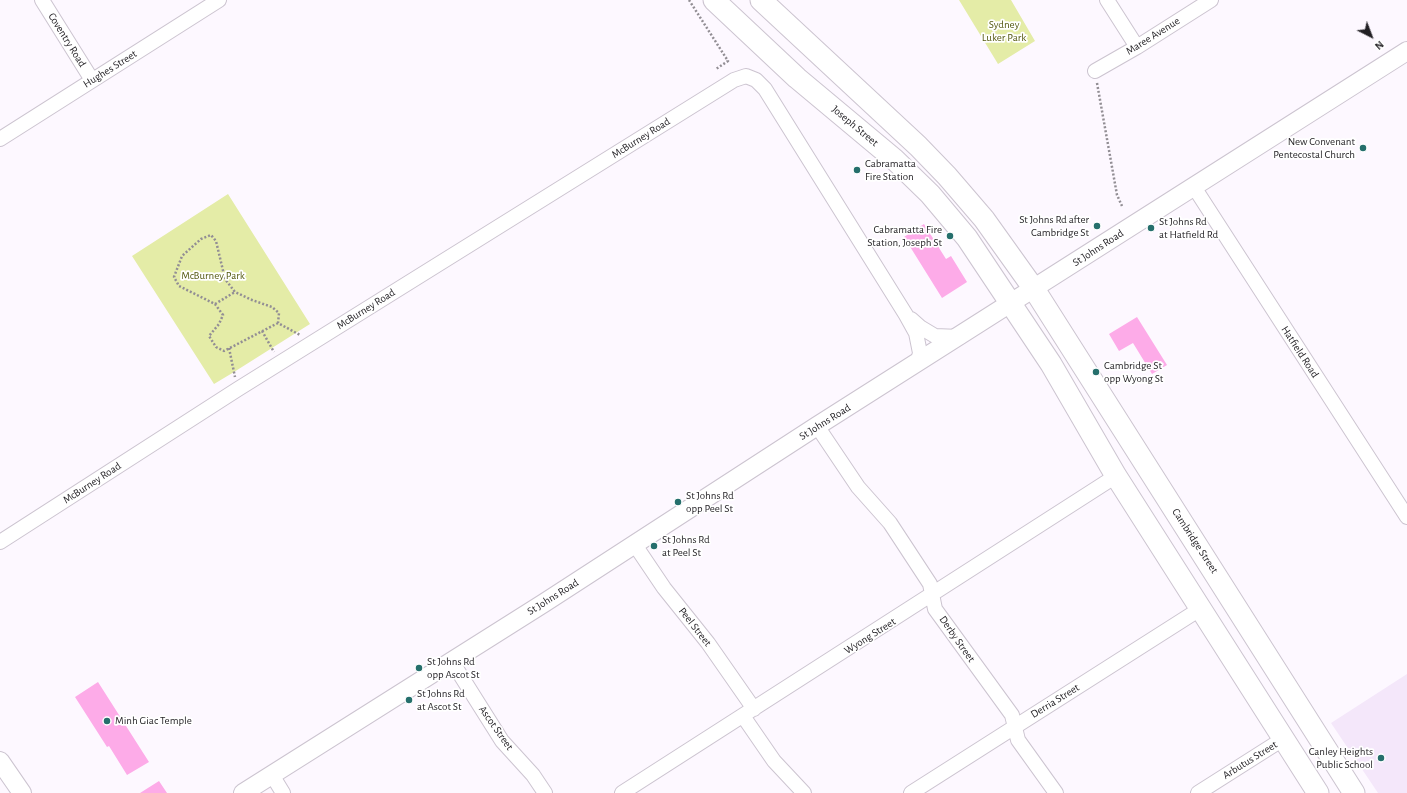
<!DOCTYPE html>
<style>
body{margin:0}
#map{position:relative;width:1407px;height:793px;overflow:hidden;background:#fdf8ff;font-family:"Alegreya Sans",sans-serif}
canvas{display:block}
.north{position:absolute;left:1351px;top:16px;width:40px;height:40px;-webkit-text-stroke:3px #fff;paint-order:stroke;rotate:138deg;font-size:11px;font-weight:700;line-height:16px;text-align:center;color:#211f23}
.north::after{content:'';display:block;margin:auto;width:14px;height:18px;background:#211f23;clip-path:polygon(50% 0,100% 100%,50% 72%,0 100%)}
</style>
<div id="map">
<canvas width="1407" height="793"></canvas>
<div class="north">N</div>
</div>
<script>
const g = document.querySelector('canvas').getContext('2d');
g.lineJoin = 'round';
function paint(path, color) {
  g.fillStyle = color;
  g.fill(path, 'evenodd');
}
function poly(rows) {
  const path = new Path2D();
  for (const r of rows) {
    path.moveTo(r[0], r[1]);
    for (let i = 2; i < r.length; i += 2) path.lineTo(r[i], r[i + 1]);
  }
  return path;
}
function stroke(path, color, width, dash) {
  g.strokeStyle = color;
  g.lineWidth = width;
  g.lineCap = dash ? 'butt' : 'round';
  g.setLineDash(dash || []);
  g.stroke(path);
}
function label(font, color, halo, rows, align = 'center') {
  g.font = font + ' "Alegreya Sans",sans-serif';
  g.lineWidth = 3.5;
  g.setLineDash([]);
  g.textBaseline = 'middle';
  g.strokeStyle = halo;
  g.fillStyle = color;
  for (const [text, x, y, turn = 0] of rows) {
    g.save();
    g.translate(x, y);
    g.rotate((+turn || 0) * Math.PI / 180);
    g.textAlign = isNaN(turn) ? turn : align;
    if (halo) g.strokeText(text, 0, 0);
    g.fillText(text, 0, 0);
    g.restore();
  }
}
const built = poly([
 [1407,674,1407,793,1378,793,1331,723]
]);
const green = poly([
 [959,0,1011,0,1035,41,998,64],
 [228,194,310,324,234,372,214,384,132,256]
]);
const building = poly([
 [924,224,946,259,951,256,967,282,942,298,904,237],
 [1137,317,1167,365,1152,374,1133,343,1119,351,1109,334],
 [98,682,149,762,127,775,109,746,107,747,75,697],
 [159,781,167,793,140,793]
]);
const path = poly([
 [689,0,728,61,716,69],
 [1097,83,1117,195,1122,206],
 [215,304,235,292],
 [278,323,224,351,216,347,209,336,219,324,223,315,215,304,179,286,174,277,182,256,201,239,211,235,216,241,225,279,235,292,252,300,272,307,279,313,278,323,300,335],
 [262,331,274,352],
 [229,348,235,377]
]);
const minor = poly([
 [42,0,92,80],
 [1107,0,1137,47],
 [1095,71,1137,47,1211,0],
 [0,139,219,0],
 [1194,187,1407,517],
 [911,319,920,327,935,336,960,337],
 [817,426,858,487,890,523,930,584,935,609,1012,715,1018,740,1056,793],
 [0,542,238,389,734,80,746,76,756,80,765,89,906,315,916,333,920,353,917,364],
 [635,545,664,588,708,643,754,709],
 [451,660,502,741,533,775,545,793],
 [743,716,774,761,804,793],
 [272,775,283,793],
 [622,793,1116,476],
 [911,793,1200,609],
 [1198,793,1283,739]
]);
const major = poly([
 [0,761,22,793],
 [243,793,544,603,817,426,1407,51]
]);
const highway = poly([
 [714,0,797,78,894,159,930,194,967,238,1051,364,1116,476,1318,793],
 [761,0,918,146,947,176,984,219,1034,289,1354,793]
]);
const markers = [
 [1363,148,4,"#256f6c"],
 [857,170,4,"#256f6c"],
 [1097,226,4,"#256f6c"],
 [1151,228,4,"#256f6c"],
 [950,236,4,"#256f6c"],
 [1096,372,4,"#256f6c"],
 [678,502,4,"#256f6c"],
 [654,546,4,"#256f6c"],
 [419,668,4,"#256f6c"],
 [409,700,4,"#256f6c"],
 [107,721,4,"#256f6c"],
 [1381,758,4,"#256f6c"]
];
const parkNames = [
 ["Sydney",1004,25],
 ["Luker Park",1004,38],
 ["McBurney Park",213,276]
];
const streetNames = [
 ["Maree Avenue",1153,36,-32],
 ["Coventry Road",67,40,58],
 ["Hughes Street",110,69,-32],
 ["Joseph Street",855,126,40],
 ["McBurney Road",641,138,-32],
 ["St Johns Road",1098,248,-33],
 ["McBurney Road",366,309,-32],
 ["Hatfield Road",1300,352,57],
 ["St Johns Road",825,422,-32],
 ["McBurney Road",92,483,-33],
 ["Cambridge Street",1195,541,57],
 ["St Johns Road",553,597,-32],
 ["Peel Street",695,627,52],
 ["Wyong Street",870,636,-32],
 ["Derby Street",957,639,55],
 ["Derria Street",1055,701,-32],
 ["Ascot Street",496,728,55],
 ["Arbutus Street",1250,760,-32]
];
const poiNames = [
 ["New Convenant",1355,142,"right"],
 ["Pentecostal Church",1355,155,"right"],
 ["Cabramatta",865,164],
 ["Fire Station",865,177],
 ["St Johns Rd after",1089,220,"right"],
 ["Cambridge St",1089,233,"right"],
 ["St Johns Rd",1159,222],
 ["at Hatfield Rd",1159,235],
 ["Cabramatta Fire",942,230,"right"],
 ["Station, Joseph St",942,243,"right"],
 ["Cambridge St",1104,366],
 ["opp Wyong St",1104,379],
 ["St Johns Rd",686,496],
 ["opp Peel St",686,509],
 ["St Johns Rd",662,540],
 ["at Peel St",662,553],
 ["St Johns Rd",427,662],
 ["opp Ascot St",427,675],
 ["St Johns Rd",417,694],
 ["at Ascot St",417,707],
 ["Minh Giac Temple",115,721],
 ["Canley Heights",1373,752,"right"],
 ["Public School",1373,765,"right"]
];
paint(built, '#f4e7fa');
paint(green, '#e4eca7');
paint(building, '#fdabe8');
stroke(minor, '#ccc4d0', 16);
stroke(major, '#ccc4d0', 20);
stroke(highway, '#ccc4d0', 23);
stroke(path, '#928e94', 2.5, [2, 2]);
stroke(minor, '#fff', 14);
stroke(major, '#fff', 18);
stroke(highway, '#fff', 21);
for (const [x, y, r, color] of markers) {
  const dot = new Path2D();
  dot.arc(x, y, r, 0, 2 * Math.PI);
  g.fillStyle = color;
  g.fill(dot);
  stroke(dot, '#fff', 1.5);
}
label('11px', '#565b13', '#fff', parkNames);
label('11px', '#211f23', '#fff', streetNames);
label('11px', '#211f23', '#fff', poiNames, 'left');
</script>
